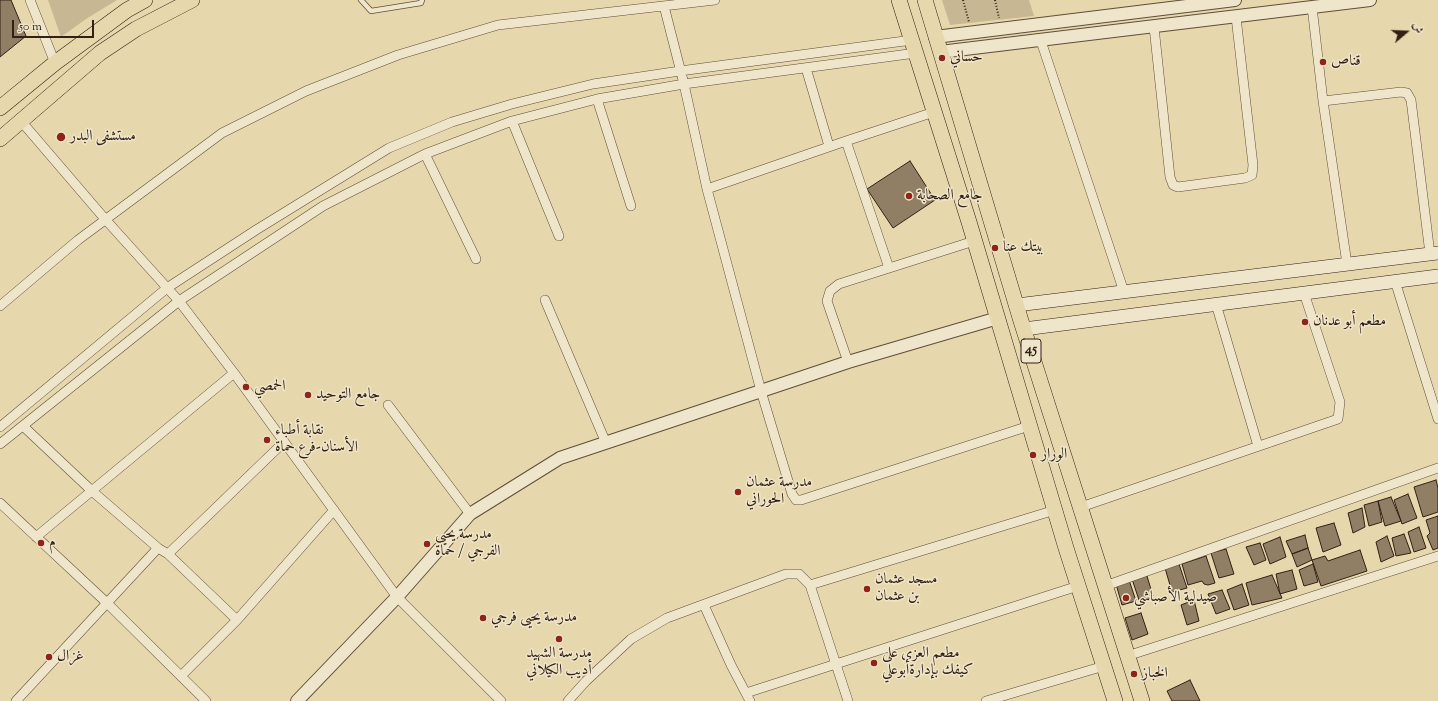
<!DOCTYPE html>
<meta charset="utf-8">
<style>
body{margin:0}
#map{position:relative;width:1438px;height:701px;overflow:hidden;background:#e6d7ad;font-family:"Sorts Mill Goudy",Amiri,serif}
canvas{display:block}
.north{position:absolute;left:1386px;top:12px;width:40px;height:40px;-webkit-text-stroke:3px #efe5ca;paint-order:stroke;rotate:71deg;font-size:11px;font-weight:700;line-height:16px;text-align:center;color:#322014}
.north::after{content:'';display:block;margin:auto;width:14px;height:18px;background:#322014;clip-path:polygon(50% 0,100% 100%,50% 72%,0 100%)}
.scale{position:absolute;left:12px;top:20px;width:82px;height:18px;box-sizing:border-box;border:2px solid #322014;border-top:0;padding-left:5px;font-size:12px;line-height:14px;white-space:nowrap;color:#322014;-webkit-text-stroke:3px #efe5ca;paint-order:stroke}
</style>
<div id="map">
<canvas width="1438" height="701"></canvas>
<div class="north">ش</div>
<div class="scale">50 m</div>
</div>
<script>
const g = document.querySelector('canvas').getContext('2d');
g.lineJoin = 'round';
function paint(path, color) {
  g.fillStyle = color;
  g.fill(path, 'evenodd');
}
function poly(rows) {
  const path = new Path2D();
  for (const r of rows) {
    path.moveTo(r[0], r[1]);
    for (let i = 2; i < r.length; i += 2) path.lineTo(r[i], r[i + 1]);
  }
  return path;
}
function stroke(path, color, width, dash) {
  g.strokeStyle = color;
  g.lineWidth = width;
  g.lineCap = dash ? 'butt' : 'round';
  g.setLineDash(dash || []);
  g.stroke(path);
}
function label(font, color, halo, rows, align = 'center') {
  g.font = font + ' "Sorts Mill Goudy",Amiri,serif';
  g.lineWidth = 3;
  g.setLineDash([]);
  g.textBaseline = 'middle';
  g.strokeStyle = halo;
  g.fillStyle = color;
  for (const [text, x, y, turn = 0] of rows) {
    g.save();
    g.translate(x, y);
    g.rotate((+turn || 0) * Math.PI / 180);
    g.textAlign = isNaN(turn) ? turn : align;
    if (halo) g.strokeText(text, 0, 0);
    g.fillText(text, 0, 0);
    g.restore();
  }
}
const green = poly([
 [48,0,117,0,86,19,61,37],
 [942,0,1029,0,1034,16,950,25]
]);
const building = poly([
 [0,0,11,0,26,36,0,57,0,0],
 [910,161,935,200,893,228,867,189,910,161],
 [1436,480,1438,488,1438,512,1423,517,1414,487,1436,480],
 [1408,494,1417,518,1402,524,1394,500,1408,494],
 [1391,497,1401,521,1385,526,1378,501,1391,497],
 [1378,501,1382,522,1369,526,1364,505,1378,501],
 [1362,508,1365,527,1353,533,1348,513,1362,508],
 [1438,516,1438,548,1433,550,1427,536,1430,533,1426,520,1438,516],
 [1334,523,1341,545,1323,552,1316,528,1334,523],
 [1419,527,1426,548,1414,552,1408,532,1419,527],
 [1404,534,1411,553,1396,556,1392,538,1404,534],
 [1305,535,1308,548,1292,554,1286,541,1305,535],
 [1387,536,1394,556,1381,562,1376,542,1387,536],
 [1280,537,1286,557,1270,564,1263,544,1280,537],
 [1260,543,1266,560,1254,565,1246,547,1260,543],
 [1308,548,1312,560,1297,567,1292,554,1308,548],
 [1226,549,1234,574,1219,578,1211,553,1226,549],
 [1360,550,1367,571,1321,586,1312,560,1325,556,1328,561,1360,550],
 [1206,556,1215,583,1208,585,1204,584,1202,581,1188,585,1182,564,1206,556],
 [1179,564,1187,588,1172,592,1165,568,1179,564],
 [1313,564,1318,582,1304,586,1299,570,1313,564],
 [1292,570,1297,589,1280,594,1276,574,1292,570],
 [1272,575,1282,598,1252,605,1246,583,1272,575],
 [1147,576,1153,596,1139,600,1132,579,1147,576],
 [1129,580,1136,601,1122,605,1116,584,1129,580],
 [1242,584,1249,605,1234,610,1227,590,1242,584],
 [1222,590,1230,609,1216,614,1208,594,1222,590],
 [1194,600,1199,621,1187,625,1181,605,1194,600],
 [1141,613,1148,634,1132,640,1125,618,1141,613],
 [1190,680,1200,701,1172,701,1167,691,1190,680]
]);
const path = poly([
 [963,0,969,22],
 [995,0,999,18]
]);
const service = poly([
 [361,0,371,11,421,3,422,0]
]);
const minor = poly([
 [30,0,55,63],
 [664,6,684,84,707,189,761,391,792,494,796,500,801,500,1029,426],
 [1312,7,1323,101,1347,264],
 [1154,27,1170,177,1173,185,1178,187,1245,178,1252,175,1253,165,1236,17],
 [1041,41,1124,292],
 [806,68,829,146],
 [597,99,631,206],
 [1323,101,1401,92,1407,93,1411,100,1430,254],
 [21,121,105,219,179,301,234,373,397,597,501,701],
 [512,121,559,236],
 [846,141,889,268],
 [425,154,476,259],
 [707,189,846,141,934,112],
 [1395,281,1438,419],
 [545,300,606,443],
 [1216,304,1258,446],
 [0,306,78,240,222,133,306,91,398,55,498,25,715,0],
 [848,362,827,301,830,291,839,284,974,241],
 [388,405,470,514],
 [23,426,92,491,158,548,168,554,237,620],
 [0,427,167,288,256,230,389,148,452,122,512,104,593,84,680,71,912,40],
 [0,444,179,301,323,206,425,154,512,121,597,99,684,84,916,53],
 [0,503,107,603,206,701],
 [1081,507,1338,419,1340,402,1304,293],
 [36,537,234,373],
 [168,554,284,442],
 [810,585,1055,510],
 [1105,586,1438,468],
 [704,605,731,665,750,701],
 [1127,656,1438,556],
 [181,676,237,620,334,510],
 [746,693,1078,586],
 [16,701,158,548],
 [568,701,586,681,631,639,667,618,786,574,799,574,810,585,848,701],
 [986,701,1104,666]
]);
const tertiary = poly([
 [935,37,1235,0],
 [940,52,1370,0],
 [297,701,397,597,470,514,560,458,848,362,998,318]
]);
const secondary = poly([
 [1017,305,1438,253],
 [1024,329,1438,276]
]);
const primary = poly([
 [899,0,969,222,1066,548,1115,701],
 [925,0,1021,321,1142,701],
 [0,108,55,63,127,10,145,0],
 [0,139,100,53,136,29,192,0]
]);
const markers = [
 [942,58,4,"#8f2418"],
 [1323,62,4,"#8f2418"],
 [61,137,5,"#8f2418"],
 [909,196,4,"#8f2418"],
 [995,248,4,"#8f2418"],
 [1305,322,4,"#8f2418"],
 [246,387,4,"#8f2418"],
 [308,395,4,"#8f2418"],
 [267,440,4,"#8f2418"],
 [1033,455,4,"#8f2418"],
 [738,492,4,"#8f2418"],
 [41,543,4,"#8f2418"],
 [427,544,4,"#8f2418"],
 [867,589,4,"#8f2418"],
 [1126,598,4,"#8f2418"],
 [483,618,4,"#8f2418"],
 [559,639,4,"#8f2418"],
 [49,657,4,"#8f2418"],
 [874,663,4,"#8f2418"],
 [1134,674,4,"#8f2418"]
];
const shields = [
 [1031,351,20]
];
const shieldNames = [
 ["45",1031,351]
];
const poiNames = [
 ["حساني",950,58],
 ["قناص",1331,62],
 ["مستشفى البدر",70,137],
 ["جامع الصحابة",917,196],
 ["بيتك عنا",1003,248],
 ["مطعم أبو عدنان",1313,322],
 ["الحمصي",254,387],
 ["جامع التوحيد",316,395],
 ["نقابة أطباء",275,431],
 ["الأسنان-فرع حماة",275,448],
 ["الورار",1041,455],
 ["مدرسة عثمان",746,483],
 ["الحوراني",746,500],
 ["مدرسة يحيى",435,535],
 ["الفرجي / حماة",435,552],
 ["م",49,543],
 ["مسجد عثمان",875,580],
 ["بن عثمان",875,597],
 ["صيدلية الأصباشي",1134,598],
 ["مدرسة يحيى فرجي",491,618],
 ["مدرسة الشهيد",559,654,"center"],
 ["أديب الكيلاني",559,671,"center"],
 ["مطعم العزي على",882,654],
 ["كيفك بإدارةأبوعلي",882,671],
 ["غزال",57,657],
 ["الخباز",1142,674]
];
paint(green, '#c7b893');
paint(building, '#907f64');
stroke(building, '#322014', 1);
stroke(service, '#5f4e3a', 6);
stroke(minor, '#5f4e3a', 10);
stroke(tertiary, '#5f4e3a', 14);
stroke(secondary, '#322014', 14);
stroke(primary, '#322014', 16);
stroke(path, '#322014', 2, [1, 2]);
stroke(service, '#efe5ca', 4.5);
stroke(minor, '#efe5ca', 9);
stroke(tertiary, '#efe5ca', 12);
stroke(secondary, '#efe5ca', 13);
stroke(primary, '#e6d7ad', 15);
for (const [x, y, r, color] of markers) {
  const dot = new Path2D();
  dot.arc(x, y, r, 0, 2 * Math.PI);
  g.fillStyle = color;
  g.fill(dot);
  stroke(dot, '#efe5ca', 1.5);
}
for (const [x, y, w] of shields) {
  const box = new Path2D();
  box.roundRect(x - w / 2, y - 12, w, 24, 3);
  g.fillStyle = '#efe5ca';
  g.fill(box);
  stroke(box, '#322014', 1);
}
label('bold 14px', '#322014', null, shieldNames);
label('15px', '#322014', '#efe5ca', poiNames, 'left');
</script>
